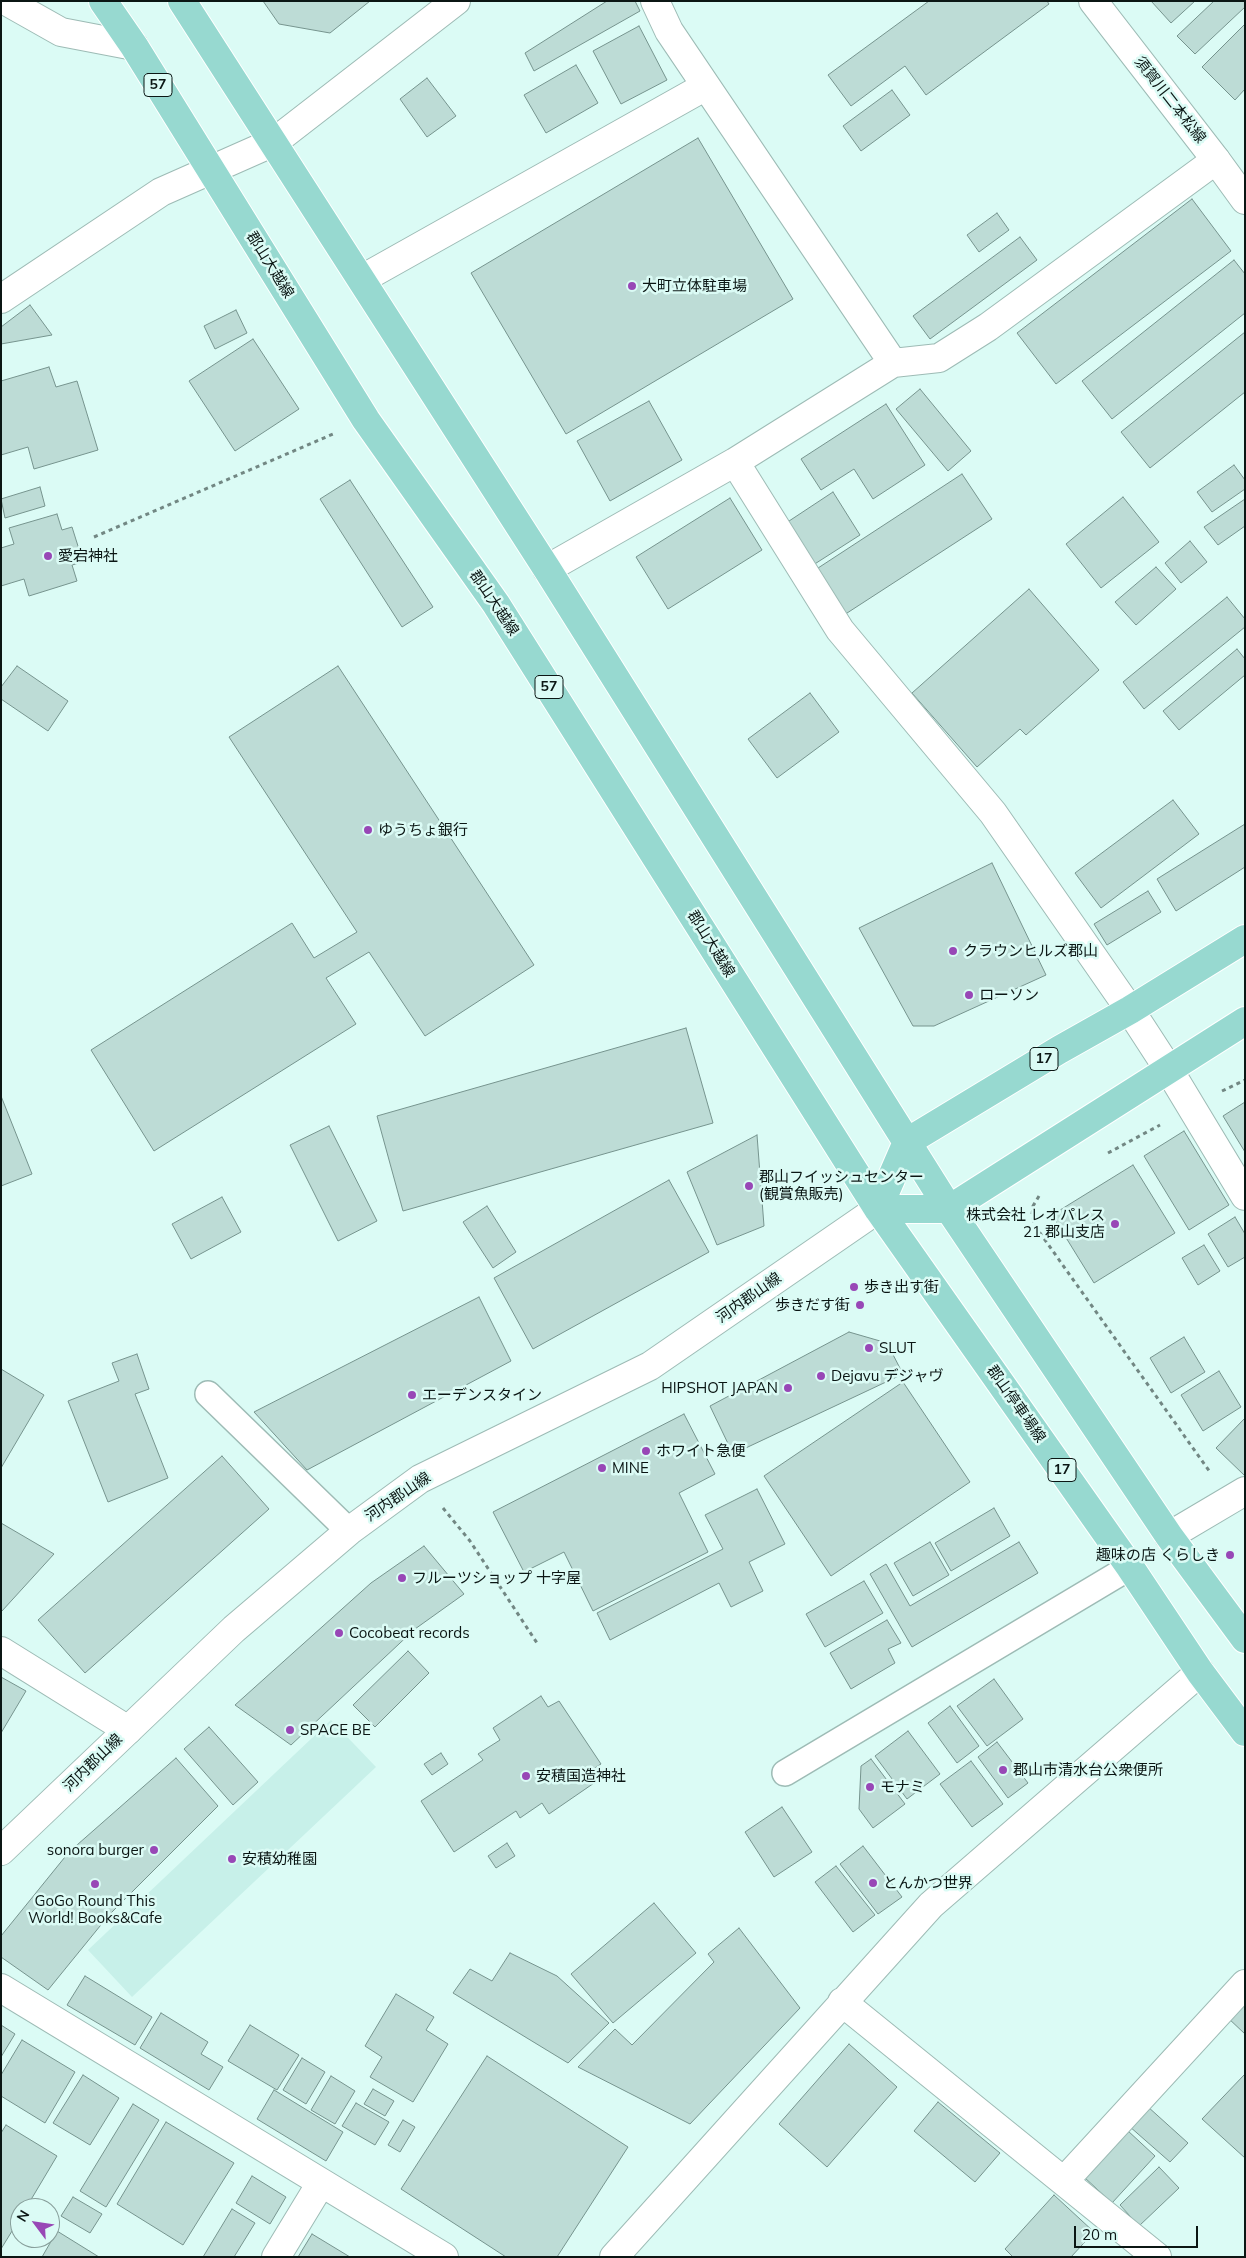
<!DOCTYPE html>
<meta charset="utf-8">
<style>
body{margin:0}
#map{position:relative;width:1246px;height:2258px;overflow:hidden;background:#dbfbf5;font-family:Mulish,sans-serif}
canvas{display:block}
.frame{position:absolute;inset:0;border:2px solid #0b1614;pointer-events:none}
.north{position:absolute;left:10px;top:2198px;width:50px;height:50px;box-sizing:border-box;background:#dbfbf5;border:1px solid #889f9b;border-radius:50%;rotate:301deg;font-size:14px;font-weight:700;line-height:20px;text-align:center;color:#0b1614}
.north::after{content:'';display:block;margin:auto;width:18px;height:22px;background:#9847b6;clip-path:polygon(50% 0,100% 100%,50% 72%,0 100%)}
.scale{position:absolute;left:1074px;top:2226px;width:124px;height:22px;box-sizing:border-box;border:2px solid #0b1614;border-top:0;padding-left:6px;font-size:15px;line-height:18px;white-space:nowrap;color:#0b1614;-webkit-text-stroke:4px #dbfbf5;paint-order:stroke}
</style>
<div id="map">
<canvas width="1246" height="2258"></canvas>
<div class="frame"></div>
<div class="north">N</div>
<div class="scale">20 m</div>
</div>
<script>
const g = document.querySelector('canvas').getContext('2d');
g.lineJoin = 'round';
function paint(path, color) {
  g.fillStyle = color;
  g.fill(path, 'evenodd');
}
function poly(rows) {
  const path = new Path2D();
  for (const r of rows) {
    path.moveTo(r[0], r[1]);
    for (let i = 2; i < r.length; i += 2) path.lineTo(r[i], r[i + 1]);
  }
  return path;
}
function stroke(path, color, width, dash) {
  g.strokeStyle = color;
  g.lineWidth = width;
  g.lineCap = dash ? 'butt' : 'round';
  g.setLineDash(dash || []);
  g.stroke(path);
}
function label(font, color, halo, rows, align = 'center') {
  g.font = font + ' Mulish,"Noto Sans JP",sans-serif';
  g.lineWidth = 5;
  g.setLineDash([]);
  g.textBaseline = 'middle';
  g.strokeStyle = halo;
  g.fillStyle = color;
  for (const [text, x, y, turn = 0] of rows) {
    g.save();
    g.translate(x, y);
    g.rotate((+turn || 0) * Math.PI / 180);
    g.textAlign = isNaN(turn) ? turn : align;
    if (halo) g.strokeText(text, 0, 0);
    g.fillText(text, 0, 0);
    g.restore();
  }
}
const built = poly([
 [331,1720,376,1767,132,1997,88,1950]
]);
const building = poly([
 [263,1,370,1,330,33,279,24,263,1],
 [607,1,635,1,640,11,534,71,525,53,607,1],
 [929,1,1047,1,1049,4,926,95,905,66,851,106,828,75,929,1],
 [1151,1,1195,1,1171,23,1151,1],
 [1214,1,1245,1,1245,7,1195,54,1177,36,1214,1],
 [1245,24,1245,89,1235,100,1202,67,1245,24],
 [639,26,667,80,621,104,593,51,639,26],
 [576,65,598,103,546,133,524,95,576,65],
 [427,78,456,116,427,137,400,99,427,78],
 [892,90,910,115,861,151,843,126,892,90],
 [698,138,793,299,566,434,471,273,698,138],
 [1192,199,1231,251,1056,384,1017,333,1192,199],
 [997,213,1009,230,979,252,967,235,997,213],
 [1020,237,1037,260,930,339,913,316,1020,237],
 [1234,260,1245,274,1245,313,1112,419,1082,381,1234,260],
 [30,305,52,335,1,344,1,327,30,305],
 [236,310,247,333,215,349,204,326,236,310],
 [1245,332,1245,392,1150,468,1121,432,1245,332],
 [253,339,299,409,235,451,189,381,253,339],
 [49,367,56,387,77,381,98,450,34,469,28,447,1,455,1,381,49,367],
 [920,389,971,451,948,471,896,409,920,389],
 [649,401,682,460,610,501,577,441,649,401],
 [886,404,925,465,873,499,854,469,821,490,801,459,886,404],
 [1234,465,1245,480,1245,489,1212,512,1197,492,1234,465],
 [962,474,992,519,844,615,815,570,962,474],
 [350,480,433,607,402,627,320,499,350,480],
 [40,487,45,506,5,518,1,499,40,487],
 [833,492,860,535,810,567,783,525,833,492],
 [1123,497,1159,542,1101,588,1066,544,1123,497],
 [730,498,762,550,668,609,636,557,730,498],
 [1245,499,1245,526,1218,545,1204,527,1245,499],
 [57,514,62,530,72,527,83,562,72,565,77,581,29,596,24,579,1,586,1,548,14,544,9,528,57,514],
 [1190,541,1207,562,1181,583,1165,563,1190,541],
 [1156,567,1176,589,1136,625,1115,602,1156,567],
 [1029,589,1099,670,1026,735,1020,729,977,767,912,693,1029,589],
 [1227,597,1245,619,1245,627,1144,709,1123,682,1227,597],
 [1237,649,1245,659,1245,675,1179,730,1163,711,1237,649],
 [17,666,68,701,48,731,1,699,1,687,17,666],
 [338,666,534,965,425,1036,369,952,326,978,356,1024,154,1151,91,1050,292,923,314,958,357,932,229,737,338,666],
 [810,693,839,732,777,778,748,739,810,693],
 [1173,800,1199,834,1101,908,1075,873,1173,800],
 [1245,824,1245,867,1176,911,1157,879,1245,824],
 [992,863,1046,975,934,1026,913,1026,859,928,992,863],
 [1148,891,1161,912,1107,945,1094,924,1148,891],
 [686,1028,713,1123,403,1211,377,1116,686,1028],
 [1,1096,32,1174,1,1186,1,1096],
 [1245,1102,1245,1152,1223,1116,1245,1102],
 [329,1126,377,1221,338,1241,290,1145,329,1126],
 [1184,1131,1229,1205,1189,1230,1144,1156,1184,1131],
 [757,1135,764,1226,717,1245,687,1172,757,1135],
 [1133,1165,1175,1233,1094,1283,1052,1215,1133,1165],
 [669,1180,709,1252,533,1349,494,1278,669,1180],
 [222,1197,241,1232,191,1259,172,1224,222,1197],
 [487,1206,516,1252,493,1268,463,1222,487,1206],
 [1235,1217,1245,1234,1245,1257,1228,1267,1208,1234,1235,1217],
 [1204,1245,1220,1271,1198,1285,1182,1258,1204,1245],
 [479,1297,511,1361,307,1470,254,1412,479,1297],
 [849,1332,887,1343,903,1374,733,1454,710,1406,849,1332],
 [1184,1337,1205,1372,1171,1393,1150,1358,1184,1337],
 [137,1354,149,1389,135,1394,168,1478,108,1502,68,1401,119,1381,112,1363,137,1354],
 [1,1369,44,1395,1,1468,1,1369],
 [1219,1371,1241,1407,1203,1431,1181,1395,1219,1371],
 [903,1382,970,1482,831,1576,764,1476,903,1382],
 [684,1414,715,1474,679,1493,708,1552,593,1611,564,1552,524,1572,493,1512,684,1414],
 [1245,1418,1245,1473,1244,1475,1216,1448,1245,1418],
 [222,1456,269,1509,85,1673,38,1620,222,1456],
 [757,1489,785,1544,749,1562,763,1591,731,1607,719,1583,610,1640,597,1613,723,1549,705,1515,757,1489],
 [994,1508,1010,1536,951,1571,935,1543,994,1508],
 [1,1523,54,1554,2,1611,1,1611,1,1523],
 [930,1542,949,1575,913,1596,894,1563,930,1542],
 [1019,1542,1038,1573,912,1647,870,1574,886,1564,910,1606,1019,1542],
 [424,1546,464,1594,415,1629,291,1745,235,1705,371,1583,424,1546],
 [864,1581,883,1613,825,1647,806,1614,864,1581],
 [887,1620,901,1643,888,1649,895,1663,851,1689,830,1653,887,1620],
 [408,1651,429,1673,375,1727,353,1705,408,1651],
 [1,1677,26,1691,1,1733,1,1677],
 [994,1679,1023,1719,987,1746,957,1706,994,1679],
 [541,1696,548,1707,559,1701,601,1764,590,1771,597,1781,549,1814,542,1803,520,1818,516,1811,454,1852,421,1801,483,1760,478,1754,500,1740,493,1728,541,1696],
 [950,1706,979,1746,957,1763,928,1723,950,1706],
 [209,1727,258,1782,233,1805,184,1749,209,1727],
 [908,1731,940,1774,907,1799,875,1756,908,1731],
 [997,1742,1028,1783,1008,1798,978,1757,997,1742],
 [441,1753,448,1764,432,1775,424,1764,441,1753],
 [176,1758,218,1806,109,1915,48,1990,1,1957,1,1936,69,1852,176,1758],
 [871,1759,905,1804,873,1828,859,1809,861,1766,871,1759],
 [971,1761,1003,1804,972,1827,940,1784,971,1761],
 [782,1807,812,1852,774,1877,745,1832,782,1807],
 [507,1843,515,1856,496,1868,488,1856,507,1843],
 [863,1846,902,1897,878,1914,840,1864,863,1846],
 [836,1866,875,1915,853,1932,815,1882,836,1866],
 [654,1903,696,1953,613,2023,571,1974,654,1903],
 [739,1928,800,2008,690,2124,578,2067,615,2029,632,2045,714,1962,708,1954,739,1928],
 [510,1953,557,1976,609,2023,568,2063,453,1993,470,1969,492,1981,510,1953],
 [85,1976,152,2017,135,2045,67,2005,85,1976],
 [396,1994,434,2017,426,2030,448,2044,413,2102,370,2077,382,2057,365,2046,396,1994],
 [1245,1999,1245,2034,1227,2017,1245,1999],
 [161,2013,208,2042,201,2054,223,2067,209,2090,140,2048,161,2013],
 [1,2025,15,2034,1,2057,1,2025],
 [250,2025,299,2055,277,2090,228,2061,250,2025],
 [22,2040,75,2072,45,2123,1,2096,1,2075,22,2040],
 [849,2044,897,2087,827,2167,779,2124,849,2044],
 [487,2056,628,2147,557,2257,506,2257,401,2189,487,2056],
 [302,2058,325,2072,306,2104,283,2090,302,2058],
 [1245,2074,1245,2158,1202,2119,1245,2074],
 [83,2075,119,2098,90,2145,53,2123,83,2075],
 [331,2076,355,2091,335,2124,311,2110,331,2076],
 [373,2089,394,2101,385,2116,364,2104,373,2089],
 [274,2090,343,2132,326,2161,257,2119,274,2090],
 [938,2102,1000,2153,975,2182,914,2131,938,2102],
 [356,2103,389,2122,375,2145,342,2126,356,2103],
 [133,2104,159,2120,106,2207,80,2191,133,2104],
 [1147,2106,1188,2143,1170,2162,1129,2126,1147,2106],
 [403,2120,415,2127,400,2152,388,2145,403,2120],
 [166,2122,234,2163,183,2245,117,2204,166,2122],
 [6,2125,57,2156,26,2208,20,2208,20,2218,1,2249,1,2133,6,2125],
 [1127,2130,1155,2156,1112,2203,1084,2177,1127,2130],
 [1159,2167,1179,2188,1139,2226,1120,2205,1159,2167],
 [252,2176,286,2197,270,2224,236,2203,252,2176],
 [1054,2195,1094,2232,1071,2257,1013,2257,1005,2249,1054,2195],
 [73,2197,102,2214,90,2233,61,2216,73,2197],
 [232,2209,255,2223,234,2257,203,2257,232,2209],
 [57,2231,99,2257,42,2257,57,2231],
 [312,2234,350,2257,298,2257,312,2234]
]);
const path = poly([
 [94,537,333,434],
 [1222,1091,1245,1080],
 [1108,1153,1160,1125],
 [1039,1196,1033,1206,1032,1215,1035,1226,1210,1472],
 [443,1508,470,1541,537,1643]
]);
const lane = poly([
 [208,1394,349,1531],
 [785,1773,1130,1567]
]);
const street = poly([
 [6,1,61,32,134,46],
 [655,1,669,31,893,363],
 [362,279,706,86],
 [1,299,161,192,274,142,456,1],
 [735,462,840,630,993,813,1130,1010,1169,1070,1245,1196],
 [547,569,735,462,893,363,939,358,988,327,1216,160],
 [1169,1536,1245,1491],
 [1,1651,128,1730],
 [1,1988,444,2257],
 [842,2002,1157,2257],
 [1064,2181,1245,1984],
 [276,2257,321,2183],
 [614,2257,931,1905,1200,1672]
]);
const secondary = poly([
 [1093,1,1216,160,1245,200],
 [1,1851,234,1629,349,1531,420,1479,650,1366,878,1209]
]);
const primary = poly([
 [103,1,134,46,366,420,496,604,878,1209,1130,1567,1200,1672,1245,1732],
 [182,1,547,569,949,1209,1169,1536,1245,1639],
 [878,1209,907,1142,1059,1050,1130,1010,1245,939],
 [878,1209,949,1209,1245,1021]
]);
const markers = [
 [632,286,5,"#9847b6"],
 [48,556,5,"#9847b6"],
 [368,830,5,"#9847b6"],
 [953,951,5,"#9847b6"],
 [969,995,5,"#9847b6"],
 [749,1186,5,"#9847b6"],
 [1115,1224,5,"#9847b6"],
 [854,1287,5,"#9847b6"],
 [860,1305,5,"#9847b6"],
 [869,1348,5,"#9847b6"],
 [821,1376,5,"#9847b6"],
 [788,1388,5,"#9847b6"],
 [412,1395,5,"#9847b6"],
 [646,1451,5,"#9847b6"],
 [602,1468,5,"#9847b6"],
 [1230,1555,5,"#9847b6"],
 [402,1578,5,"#9847b6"],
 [339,1633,5,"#9847b6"],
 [290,1730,5,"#9847b6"],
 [1003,1770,5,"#9847b6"],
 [526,1776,5,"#9847b6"],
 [870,1787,5,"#9847b6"],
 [154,1850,5,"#9847b6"],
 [232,1859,5,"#9847b6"],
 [873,1883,5,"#9847b6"],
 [95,1884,5,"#9847b6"]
];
const shields = [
 [158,85,28],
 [549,687,28],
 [1044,1059,28],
 [1062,1470,28]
];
const shieldNames = [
 ["57",158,85],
 ["57",549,687],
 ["17",1044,1059],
 ["17",1062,1470]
];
const streetNames = [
 ["須賀川二本松線",1170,100,52],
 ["郡山大越線",270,265,58],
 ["郡山大越線",494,603,56],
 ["郡山大越線",711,944,58],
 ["河内郡山線",749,1298,-35],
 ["郡山停車場線",1016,1404,55],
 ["河内郡山線",398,1497,-34],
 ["河内郡山線",93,1763,-44]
];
const poiNames = [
 ["大町立体駐車場",642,286],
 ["愛宕神社",58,556],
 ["ゆうちょ銀行",378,830],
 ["クラウンヒルズ郡山",963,951],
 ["ローソン",979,995],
 ["郡山フイッシュセンター",759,1177],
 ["(観賞魚販売)",759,1194],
 ["株式会社 レオパレス",1105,1215,"right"],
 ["21 郡山支店",1105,1232,"right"],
 ["歩き出す街",864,1287],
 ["歩きだす街",850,1305,"right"],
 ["SLUT",879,1348],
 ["Dejavu デジャヴ",831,1376],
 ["HIPSHOT JAPAN",778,1388,"right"],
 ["エーデンスタイン",422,1395],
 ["ホワイト急便",656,1451],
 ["MINE",612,1468],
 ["趣味の店 くらしき",1220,1555,"right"],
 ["フルーツショップ 十字屋",412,1578],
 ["Cocobeat records",349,1633],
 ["SPACE BE",300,1730],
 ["郡山市清水台公衆便所",1013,1770],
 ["安積国造神社",536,1776],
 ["モナミ",880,1787],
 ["sonora burger",144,1850,"right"],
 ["安積幼稚園",242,1859],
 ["とんかつ世界",883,1883],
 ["GoGo Round This",95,1901,"center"],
 ["World! Books&Cafe",95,1918,"center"]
];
paint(built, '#c7f0e9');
paint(building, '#bddcd6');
stroke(building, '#76948e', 1);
stroke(lane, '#9dbbb5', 28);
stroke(street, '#9dbbb5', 30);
stroke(secondary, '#9dbbb5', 30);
stroke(primary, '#fff', 30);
stroke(path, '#728783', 3, [4, 4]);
stroke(lane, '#fff', 25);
stroke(street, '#fff', 28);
stroke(secondary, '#fff', 28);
stroke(primary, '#97d9d0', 28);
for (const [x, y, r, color] of markers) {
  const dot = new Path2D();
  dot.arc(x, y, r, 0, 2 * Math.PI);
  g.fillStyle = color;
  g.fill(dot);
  stroke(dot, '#dbfbf5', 2);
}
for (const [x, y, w] of shields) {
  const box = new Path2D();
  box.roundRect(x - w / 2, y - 11.5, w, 23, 4);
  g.fillStyle = '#dbfbf5';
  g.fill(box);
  stroke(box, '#0b1614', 1);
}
label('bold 14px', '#0b1614', null, shieldNames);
label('15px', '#0b1614', '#dbfbf5', streetNames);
label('15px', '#0b1614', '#dbfbf5', poiNames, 'left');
</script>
